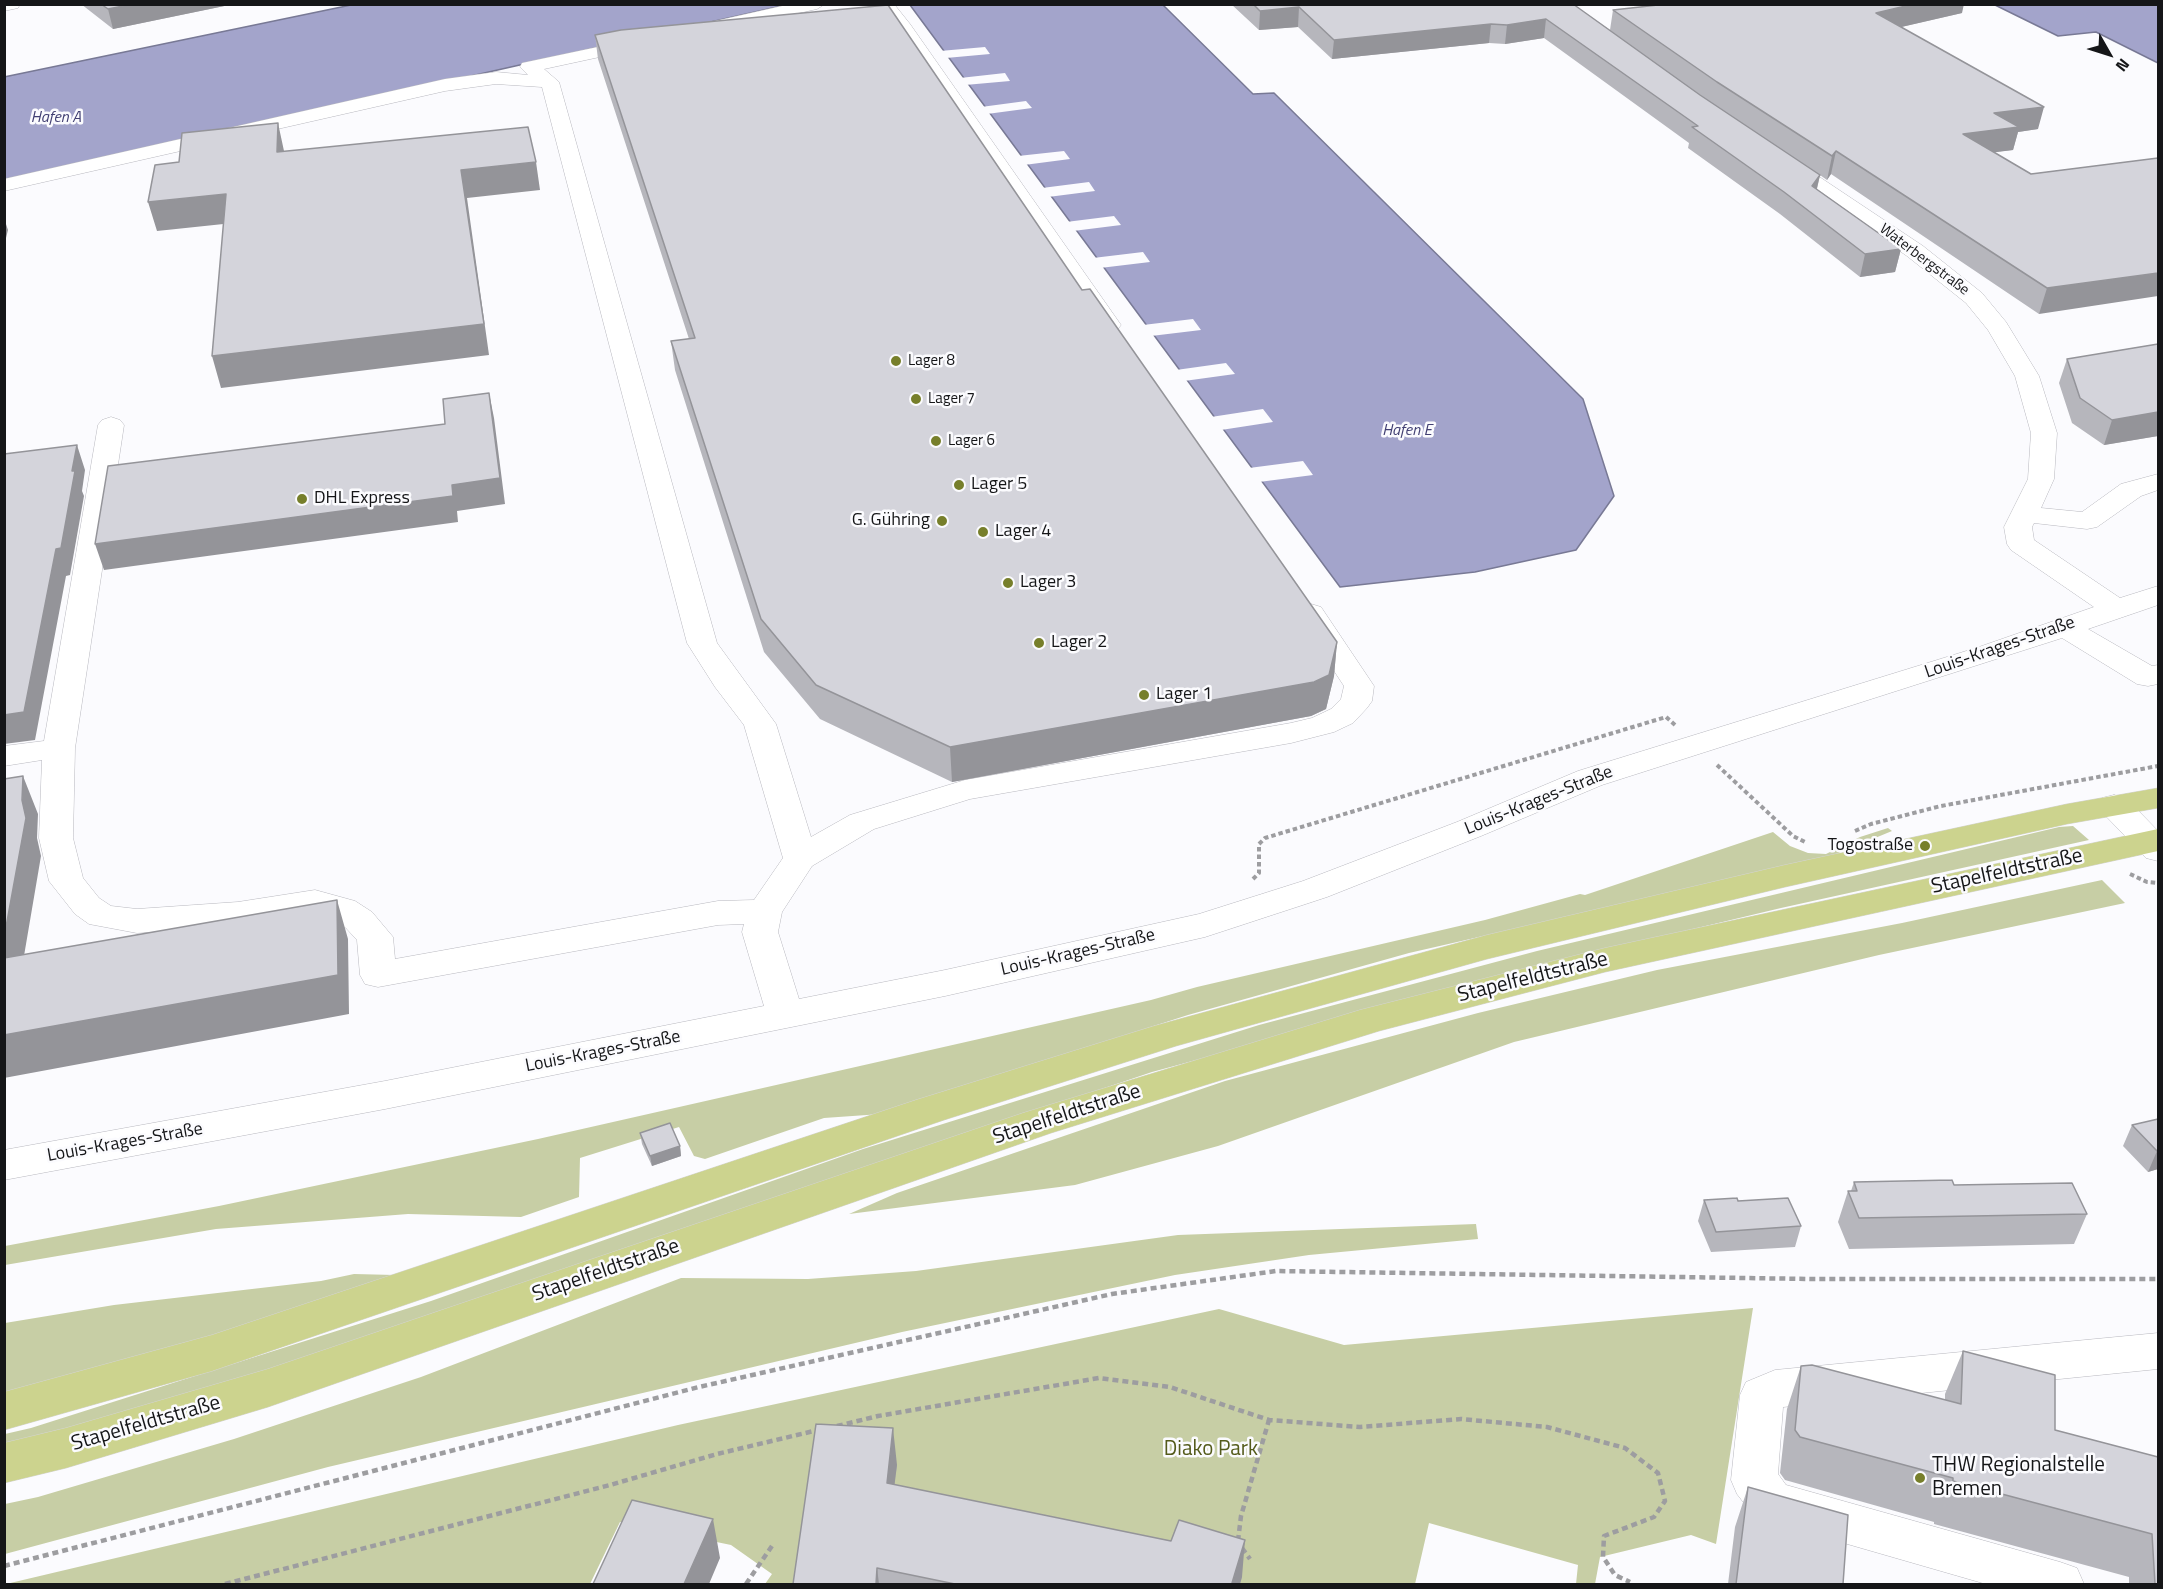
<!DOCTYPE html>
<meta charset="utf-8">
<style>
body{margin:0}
#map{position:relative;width:2163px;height:1589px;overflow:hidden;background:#fbfbfe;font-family:"Titillium Web",sans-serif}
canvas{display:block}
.frame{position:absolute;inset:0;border:6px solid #151618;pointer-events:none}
.north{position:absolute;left:2079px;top:24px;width:60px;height:60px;-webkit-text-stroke:4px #fbfbfe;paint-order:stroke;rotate:129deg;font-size:16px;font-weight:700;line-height:24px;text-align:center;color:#151618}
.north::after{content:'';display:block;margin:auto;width:21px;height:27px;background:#151618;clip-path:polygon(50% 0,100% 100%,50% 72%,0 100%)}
</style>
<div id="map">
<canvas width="2163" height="1589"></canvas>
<div class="frame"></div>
<div class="north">N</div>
</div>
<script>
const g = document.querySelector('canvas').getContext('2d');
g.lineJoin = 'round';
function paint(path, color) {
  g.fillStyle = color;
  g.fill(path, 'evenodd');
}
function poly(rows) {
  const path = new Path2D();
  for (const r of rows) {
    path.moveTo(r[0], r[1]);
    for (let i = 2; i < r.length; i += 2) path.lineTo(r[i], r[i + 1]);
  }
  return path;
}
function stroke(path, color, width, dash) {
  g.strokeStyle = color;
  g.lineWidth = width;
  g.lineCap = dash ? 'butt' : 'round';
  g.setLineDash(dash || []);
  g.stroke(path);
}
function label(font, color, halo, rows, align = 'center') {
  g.font = font + ' "Titillium Web",sans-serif';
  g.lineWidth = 5;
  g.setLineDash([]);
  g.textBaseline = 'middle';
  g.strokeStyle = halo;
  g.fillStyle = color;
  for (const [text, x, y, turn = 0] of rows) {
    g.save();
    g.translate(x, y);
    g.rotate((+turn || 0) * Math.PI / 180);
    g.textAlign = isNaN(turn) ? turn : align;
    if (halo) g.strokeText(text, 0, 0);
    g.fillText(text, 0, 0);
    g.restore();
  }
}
const green = poly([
 [2073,826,2089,840,1781,908,1593,953,1152,1072,146,1413,5,1449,5,1434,31,1428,431,1301,863,1149,1259,1025,1537,951,2059,827],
 [1888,828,1892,831,1829,857,1409,953,1188,1015,881,1114,824,1118,705,1159,694,1156,679,1127,580,1158,579,1197,521,1217,408,1214,216,1229,5,1265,5,1246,219,1206,538,1139,1151,1000,1197,987,1485,920,1580,894,1585,895,1773,832,1790,846,1808,853,1826,854,1860,837],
 [2102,880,2125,903,1879,955,1514,1042,1218,1146,1075,1185,849,1214,897,1193,1225,1081,1478,1013,1657,970,1902,923],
 [1476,1224,1478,1239,1309,1255,1175,1275,902,1332,328,1467,5,1554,5,1504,38,1497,234,1439,421,1377,681,1278,808,1279,916,1271,1178,1235],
 [354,1274,395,1275,351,1292,5,1400,5,1323,114,1305,321,1281],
 [1753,1308,1716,1544,1691,1535,1600,1557,1595,1584,1576,1584,1578,1565,1429,1523,1415,1584,765,1584,772,1574,731,1545,620,1522,590,1584,6,1584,678,1425,1219,1309,1344,1345]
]);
const water = poly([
 [351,5,786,5,5,181,4,77,351,5],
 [910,5,1163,5,1253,94,1274,93,1583,399,1614,496,1576,550,1475,572,1340,587,910,5],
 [1995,5,2158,5,2158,63,2096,32,2058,36,1995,5]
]);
const pier = poly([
 [985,47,990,54,946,58,940,51],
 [1005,73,1010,81,965,85,960,78],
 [1026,101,1032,108,987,114,981,107],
 [1064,151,1070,159,1024,165,1018,156],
 [1089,182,1095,191,1048,197,1042,188],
 [1114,216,1121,225,1073,231,1066,222],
 [1143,252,1150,262,1100,268,1093,258],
 [1193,319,1201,330,1151,336,1143,325],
 [1226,363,1235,374,1184,381,1176,370],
 [1263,409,1273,422,1221,430,1211,417],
 [1303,461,1313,475,1259,482,1249,468]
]);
const pathFar1 = poly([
 [1717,765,1793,836,1805,842],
 [1855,831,1871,824,1941,806,2158,766],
 [2130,874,2147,882,2158,883],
 [1253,879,1259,873,1259,844,1265,838,1666,717,1675,725]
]);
const path = poly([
 [837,1426,878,1416,1099,1378,1170,1387,1269,1420,1360,1427,1461,1419,1547,1427,1625,1448,1658,1473,1665,1501,1654,1517,1604,1536,1603,1557,1615,1575,1630,1582],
 [1238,1541,1241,1516,1269,1420],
 [1242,1548,1250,1559],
 [4,1566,699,1387,1112,1294,1276,1271,1811,1279,2158,1279],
 [225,1584,610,1485,717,1454,818,1430],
 [746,1584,774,1543]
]);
const minor = poly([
 [4,4,20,4,18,8,4,11,4,4],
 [791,4,825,4,817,9,717,31,711,30,708,26,711,22,791,4],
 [875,4,894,4,910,24,1121,325,1117,330,1109,332,1101,330,897,31,875,4],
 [640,38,646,39,649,43,646,47,544,69,559,82,717,643,776,724,811,837,850,815,965,780,1291,723,1312,718,1331,709,1341,699,1344,686,1296,613,1301,607,1311,604,1321,607,1374,686,1372,701,1367,708,1353,723,1334,732,1291,743,970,799,874,829,812,866,782,912,778,932,799,999,945,970,1199,914,1303,881,1457,822,1578,771,1976,648,2094,607,2011,550,2007,544,2004,527,2028,479,2031,433,2015,376,1988,330,1966,303,1907,256,1774,164,1771,160,1774,156,1781,154,1788,156,1923,246,1982,293,2006,322,2039,376,2057,433,2054,479,2041,508,2082,512,2121,484,2158,474,2158,490,2141,496,2097,527,2087,529,2034,523,2032,527,2034,540,2120,598,2158,586,2158,605,2088,629,2152,666,2158,665,2158,684,2148,686,2137,684,2062,638,1602,785,1481,836,1327,897,1205,937,945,996,385,1109,4,1180,4,1150,385,1081,764,1006,742,932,744,924,718,925,378,987,365,984,360,975,357,940,346,928,331,918,315,914,238,926,137,933,89,924,75,914,49,881,39,838,42,760,4,766,4,746,44,741,98,425,102,420,111,417,120,420,124,425,75,748,73,838,83,878,99,898,111,906,137,909,238,902,315,890,355,901,372,912,393,937,395,959,718,901,754,900,783,858,744,725,715,687,687,643,542,87,496,84,445,91,4,191,4,179,445,79,496,72,528,75,520,67,522,63,640,38],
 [2114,795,2126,798,2158,831,2158,861,2146,858,2102,812,2097,805,2102,798,2114,795],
 [2158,1333,2158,1369,1783,1407,1778,1474,1786,1485,2060,1562,2077,1568,2084,1584,1986,1584,1771,1522,1754,1516,1737,1494,1731,1480,1740,1395,1746,1382,1775,1370,2158,1333]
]);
const major = poly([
 [2158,788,2158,808,2067,824,1785,887,1487,959,1176,1046,944,1120,212,1371,4,1430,4,1392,212,1335,916,1100,1154,1026,1487,935,1785,865,2067,804,2158,788],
 [2158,829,2158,851,1605,972,1379,1031,1051,1133,268,1407,66,1468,4,1483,4,1443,66,1428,268,1369,1023,1113,1360,1010,1605,948,2158,829]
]);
const wall = poly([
 [81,4,234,4,113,29],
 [1231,4,1573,4,1610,30,1613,10,1962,13,1901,27,2038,129,2018,132,2013,150,1994,152,2031,174,2158,158,2039,314,1831,174,1827,180,1820,175,1817,189,1901,249,1895,272,1860,277,1780,214,1688,148,1689,143,1544,38,1505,44,1489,43,1332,59,1298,27,1259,30],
 [595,35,1082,290,1337,642,1334,676,1326,709,1311,716,952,782,820,719,764,652,675,370,671,341,689,339,598,59],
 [2158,344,2158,436,2104,445,2072,423,2059,383,2067,359],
 [2158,1119,2158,1169,2148,1172,2123,1146,2132,1125],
 [640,1133,680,1146,681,1156,652,1166,642,1144],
 [1854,1182,1954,1185,2087,1214,2074,1244,1849,1249,1838,1222,1848,1191,1851,1191],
 [1704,1200,1738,1201,1801,1226,1795,1247,1711,1252,1698,1221],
 [1963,1351,2055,1430,2158,1457,2158,1584,2129,1584,2129,1577,1934,1524,1934,1522,1785,1480,1780,1473,1787,1409,1801,1366,1945,1400,1945,1394],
 [897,1465,894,1485,1242,1577,1240,1584,793,1584],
 [1748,1487,1843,1584,1728,1584,1735,1527]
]);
const shadedWall = poly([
 [133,4,234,4,113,29,108,9],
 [1914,4,1964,4,1962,13,1871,34,1876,13],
 [1299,7,1298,27,1259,30,1260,11],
 [1546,19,1544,38,1505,44,1507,25],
 [1491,24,1489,43,1332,59,1334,40],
 [2044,107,2038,129,2018,132,2013,150,1957,157,1963,134,1994,113],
 [278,123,284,151,284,181,277,152],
 [1836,151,1831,174,1827,180,1832,156],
 [536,162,540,190,467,198,489,355,221,388,212,356,461,170],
 [1820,175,1815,196,1812,186],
 [226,194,233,223,157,231,148,202],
 [4,218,8,230,4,246],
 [1901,249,1895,272,1860,277,1865,254],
 [2158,273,2158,296,2039,314,2047,288],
 [489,393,494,418,505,504,457,511,458,522,104,570,95,544,452,485],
 [2158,412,2158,436,2104,445,2112,420],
 [77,445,85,470,82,491,84,496,70,575,66,576,35,740,4,744,4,715,56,549],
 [1337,642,1334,676,1326,709,1311,716,952,782,950,747],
 [23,776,38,814,37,838,41,856,17,997,4,967,4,938,22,800],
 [337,900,348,939,349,1014,4,1078,4,1035],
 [680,1146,681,1156,652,1166,650,1156],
 [2157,1151,2158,1151,2158,1169,2148,1172],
 [893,1428,897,1465,890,1521,887,1483],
 [713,1519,720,1558,709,1584,684,1584],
 [1245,1540,1242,1577,1240,1584,1232,1584],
 [877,1568,879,1584,876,1584]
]);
const building = poly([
 [101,4,133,4,108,9,101,4],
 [1253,4,1573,4,1700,95,1820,175,1812,186,1901,249,1865,254,1784,192,1692,127,1698,126,1546,19,1507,25,1491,24,1334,40,1299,7,1260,11,1253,4],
 [1667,4,1914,4,1876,13,2044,107,1994,113,2019,127,1963,134,2031,174,2158,158,2158,273,2047,288,1836,151,1832,156,1717,82,1613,10,1667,4],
 [888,5,1082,290,1090,289,1337,642,1329,675,1314,682,950,747,816,685,761,619,671,341,695,338,595,35,621,30,888,5],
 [278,123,277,152,528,127,536,162,461,170,484,324,212,356,226,194,148,202,155,165,179,162,182,133,278,123],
 [2158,344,2158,412,2112,420,2080,398,2067,359,2158,344],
 [489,393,500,478,452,485,453,496,95,544,108,466,445,424,443,399,489,393],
 [77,445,72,471,75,471,61,548,56,549,24,712,4,715,4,454,77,445],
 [23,776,22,800,26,818,4,938,4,779,23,776],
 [337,900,338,975,4,1035,4,958,337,900],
 [2158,1119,2158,1151,2157,1151,2132,1125,2158,1119],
 [670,1123,680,1146,650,1156,640,1133,670,1123],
 [1952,1180,1954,1185,2072,1183,2087,1214,1859,1218,1848,1191,1857,1191,1854,1182,1952,1180],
 [1737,1198,1738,1201,1788,1198,1801,1226,1716,1232,1704,1200,1737,1198],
 [1963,1351,2055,1375,2055,1430,2158,1457,2158,1584,2155,1584,2152,1534,1953,1481,1953,1478,1800,1437,1795,1430,1801,1366,1812,1365,1961,1404,1963,1351],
 [816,1424,893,1428,887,1483,1171,1541,1179,1520,1245,1540,1232,1583,1237,1584,955,1584,877,1568,876,1584,793,1584,816,1424],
 [1748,1487,1848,1515,1843,1584,1736,1584,1748,1487],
 [632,1500,713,1519,684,1584,593,1584,632,1500]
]);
const markers = [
 [896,361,6,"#777f2b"],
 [916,399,6,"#777f2b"],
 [936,441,6,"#777f2b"],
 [959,485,6,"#777f2b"],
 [302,499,6,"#777f2b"],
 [942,521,6,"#777f2b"],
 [983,532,6,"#777f2b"],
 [1008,583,6,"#777f2b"],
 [1039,643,6,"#777f2b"],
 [1144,695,6,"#777f2b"],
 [1925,846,6,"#777f2b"],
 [1920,1478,6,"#777f2b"]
];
const farStreetnames = [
 ["Waterbergstraße",1924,260,37]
];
const farPoinames = [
 ["Lager 8",908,361],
 ["Lager 7",928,399],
 ["Lager 6",948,441]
];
const farWaternames = [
 ["Hafen A",56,118],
 ["Hafen E",1407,431]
];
const poiNames = [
 ["Lager 5",971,485],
 ["DHL Express",314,499],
 ["G. Gühring",930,521,"right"],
 ["Lager 4",995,532],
 ["Lager 3",1020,583],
 ["Lager 2",1051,643],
 ["Lager 1",1156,695],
 ["Togostraße",1913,846,"right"]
];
const streetNames = [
 ["Louis-Krages-Straße",2000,648,-19],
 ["Louis-Krages-Straße",1539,801,-22],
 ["Louis-Krages-Straße",1078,953,-13],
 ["Louis-Krages-Straße",603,1052,-11],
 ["Louis-Krages-Straße",125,1143,-10]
];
const nearStreetnames = [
 ["Stapelfeldtstraße",2007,872,-12],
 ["Stapelfeldtstraße",1533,978,-14],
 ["Stapelfeldtstraße",1067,1115,-18],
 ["Stapelfeldtstraße",606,1271,-19],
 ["Stapelfeldtstraße",146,1424,-16]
];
const nearParknames = [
 ["Diako Park",1211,1450]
];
const nearPoinames = [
 ["THW Regionalstelle",1932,1466],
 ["Bremen",1932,1490]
];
paint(green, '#c7cea5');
paint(water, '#a3a4cb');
stroke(water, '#787995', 1.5);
paint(pier, '#fbfbfe');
stroke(minor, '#b8b8bf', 1);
stroke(major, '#d5d5d5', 1);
stroke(pathFar1, '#9d9da0', 4, [4.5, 3]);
stroke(path, '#9d9da0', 4.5, [6, 4]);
paint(minor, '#fff');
paint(major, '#ccd38e');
paint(wall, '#b6b6bc');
paint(shadedWall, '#949499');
paint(building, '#d4d4db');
stroke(building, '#949499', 1.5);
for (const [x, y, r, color] of markers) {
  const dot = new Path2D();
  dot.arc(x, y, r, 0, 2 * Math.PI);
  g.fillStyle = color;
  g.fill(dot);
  stroke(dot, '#fbfbfe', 2);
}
label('15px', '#151618', '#fbfbfe', farStreetnames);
label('15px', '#151618', '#fbfbfe', farPoinames, 'left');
label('italic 16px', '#413f72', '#fbfbfe', farWaternames);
label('18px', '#151618', '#fbfbfe', poiNames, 'left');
label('18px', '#151618', '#fbfbfe', streetNames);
label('21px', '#151618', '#fbfbfe', nearStreetnames);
label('21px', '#545b1b', '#fbfbfe', nearParknames);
label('21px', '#151618', '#fbfbfe', nearPoinames, 'left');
</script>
